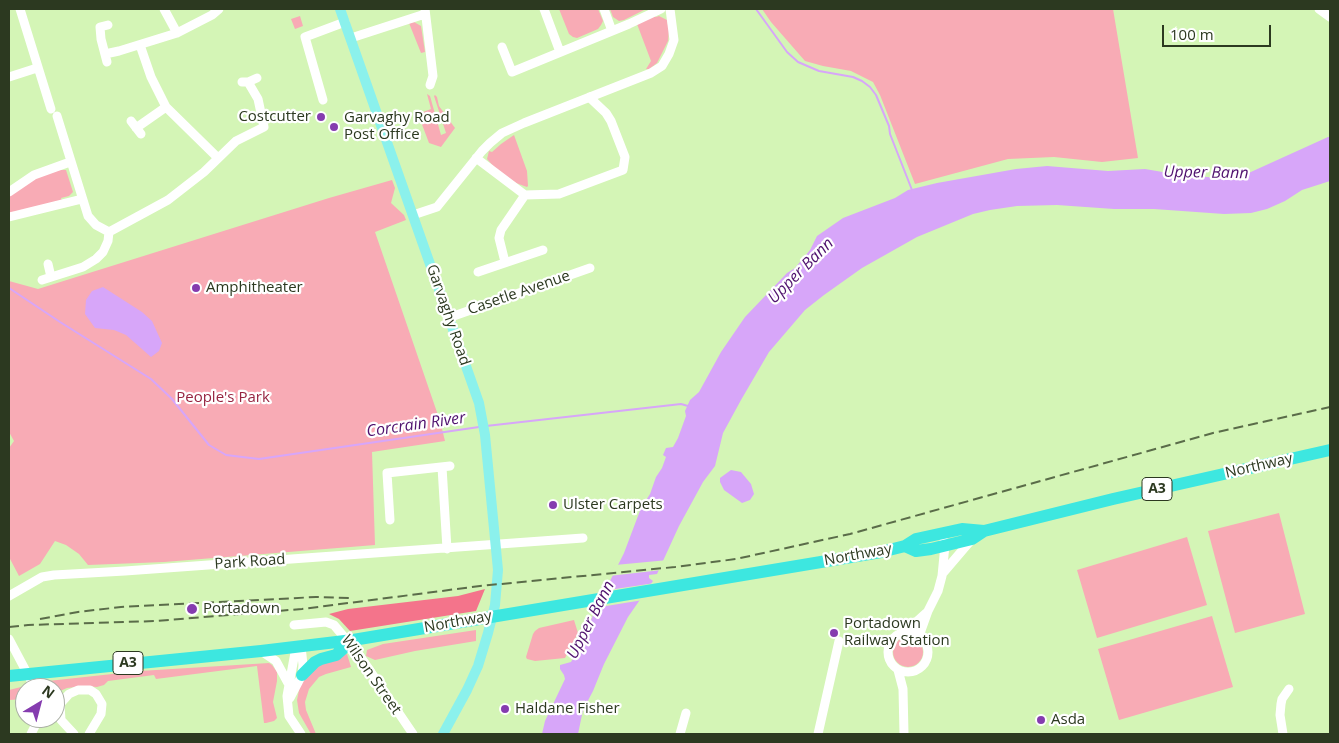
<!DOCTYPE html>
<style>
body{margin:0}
#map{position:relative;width:1339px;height:743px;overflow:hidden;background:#d4f5b6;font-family:"Open Sans",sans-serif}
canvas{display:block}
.frame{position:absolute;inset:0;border:10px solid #2c3920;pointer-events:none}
.north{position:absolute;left:15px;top:678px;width:50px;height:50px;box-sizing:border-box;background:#fff;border:1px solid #abb0a6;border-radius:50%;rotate:37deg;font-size:14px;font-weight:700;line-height:20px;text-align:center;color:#2c3920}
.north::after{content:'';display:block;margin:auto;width:18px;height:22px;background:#853caf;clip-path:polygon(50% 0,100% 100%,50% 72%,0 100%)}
.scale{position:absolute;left:1162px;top:25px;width:109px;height:22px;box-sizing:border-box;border:2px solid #2c3920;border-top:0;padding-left:6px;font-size:15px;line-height:18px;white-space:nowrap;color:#2c3920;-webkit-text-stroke:4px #fff;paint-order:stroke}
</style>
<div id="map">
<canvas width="1339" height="743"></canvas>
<div class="frame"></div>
<div class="north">N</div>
<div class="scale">100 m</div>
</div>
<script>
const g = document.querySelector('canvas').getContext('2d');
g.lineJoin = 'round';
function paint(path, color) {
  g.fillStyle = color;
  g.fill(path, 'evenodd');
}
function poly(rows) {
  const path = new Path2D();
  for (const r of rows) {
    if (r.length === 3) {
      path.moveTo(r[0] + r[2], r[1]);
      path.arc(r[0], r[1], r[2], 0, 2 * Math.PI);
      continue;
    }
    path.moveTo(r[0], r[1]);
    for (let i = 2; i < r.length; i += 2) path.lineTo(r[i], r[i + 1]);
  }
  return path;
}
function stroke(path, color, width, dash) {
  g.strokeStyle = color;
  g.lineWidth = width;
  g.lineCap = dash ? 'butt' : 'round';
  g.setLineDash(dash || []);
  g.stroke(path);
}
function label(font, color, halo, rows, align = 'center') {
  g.font = font + ' "Open Sans",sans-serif';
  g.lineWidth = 4.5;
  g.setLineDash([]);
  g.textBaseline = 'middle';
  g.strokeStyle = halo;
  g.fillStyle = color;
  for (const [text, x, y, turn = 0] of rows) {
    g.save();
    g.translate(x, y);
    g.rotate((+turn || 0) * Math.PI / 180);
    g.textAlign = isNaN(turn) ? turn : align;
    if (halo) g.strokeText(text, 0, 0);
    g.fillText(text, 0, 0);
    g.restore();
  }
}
const green = poly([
 [559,9,598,9,603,21,601,25,598,29,577,38,573,37,569,34],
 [610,9,646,9,624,20,619,21,613,17],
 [762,9,1113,9,1138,158,1102,162,1054,157,1008,159,915,184,880,95,873,82,851,71,823,66,805,61,771,22],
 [300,16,303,26,295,29,291,19],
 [654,16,656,17,659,16,667,20,669,31,668,41,657,63,649,69,646,69,651,61,637,24],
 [414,22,421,26,425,52,421,53,409,23],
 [427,94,430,96,441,135,446,133,434,96,435,95,437,97,439,106,455,128,441,147,429,143,418,114,431,109],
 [514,135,527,171,528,186,527,187,516,183,495,168,487,159,489,151,492,152,501,144],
 [58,170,66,170,73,192,69,196,61,198,62,201,9,214,9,196,38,176],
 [392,180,395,188,391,203,404,215,406,220,375,232,440,421,445,441,372,452,375,545,164,562,88,565,79,554,66,545,55,541,40,564,19,576,9,557,9,448,14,441,9,432,9,281,38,289,329,198],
 [1279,513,1305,614,1235,633,1208,531],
 [1187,537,1207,605,1097,638,1077,570],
 [1212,616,1233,687,1119,720,1098,649],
 [574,620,578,633,565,658,535,661,527,659,526,657,533,634,535,631,539,628],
 [476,630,476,641,415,651,375,660,366,656,367,650,383,644],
 [908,652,15],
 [347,654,351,667,326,674,319,677,309,689,305,702,306,710,316,734,311,734,299,713,297,700,300,685,309,669,337,656],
 [269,663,272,665,277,672,277,681,273,702,277,718,274,721,266,723,264,723,257,666,156,679,154,675,108,681,104,685,97,687,84,686,67,688,60,691,55,697,55,688,39,688,37,683,48,681,140,671],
 [29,685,31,688,25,688,25,699,9,700,9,690]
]);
const forest = poly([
 [485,589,476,611,350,631,339,619,329,614,348,609,458,596]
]);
const water = poly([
 [1328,137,1330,137,1330,181,1302,190,1285,201,1267,209,1251,213,1224,214,1154,209,1114,209,1057,205,1017,206,990,210,973,214,917,237,862,268,824,295,805,310,769,352,741,400,723,433,715,466,703,482,679,526,657,574,649,575,649,578,653,581,628,617,604,664,593,691,583,710,578,734,542,734,545,721,565,679,564,675,560,669,560,665,571,662,585,637,593,615,624,553,641,508,650,494,656,477,662,468,666,457,663,455,666,448,673,447,678,438,686,416,685,411,690,400,699,392,721,352,745,317,787,273,795,268,810,250,817,236,843,218,895,198,908,190,937,183,1016,169,1047,166,1108,171,1145,169,1180,175,1220,178,1242,176],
 [103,287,142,312,152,321,162,343,159,351,151,357,126,335,114,330,95,328,85,314,86,300,92,291],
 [731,470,741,472,751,484,754,494,750,500,742,503,724,490,720,482,720,478]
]);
const pier = poly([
 [668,560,662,570,609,576,615,565],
 [655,583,643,600,594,608,602,591]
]);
const stream = poly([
 [756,9,787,52,798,62,819,71,853,77,862,81,870,87,876,95,889,126,890,134,912,190],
 [9,288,60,322,151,379,172,399,209,445,226,455,259,459,479,427],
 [486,426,681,404,688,406]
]);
const minor = poly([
 [20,9,51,109],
 [164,9,177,33],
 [425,9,433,76,430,85],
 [544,9,560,52],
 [604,9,612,31],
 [1319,9,1330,17],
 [351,38,425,14],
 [140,45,151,77,166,107,218,158],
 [502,47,512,72,629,24,661,9],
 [105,54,119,51,177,33,212,15,219,9],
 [107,62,101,39,100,27,108,25],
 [9,77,37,68],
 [242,82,248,82,257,78],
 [323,100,305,37,345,22],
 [57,116,88,216,96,225,109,232,168,200,204,172,236,141,264,127,258,99,248,82],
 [131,121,141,134],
 [136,128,166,107],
 [476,158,525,195,559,194,623,170,625,157,611,121,606,113,589,97],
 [9,192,34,175,70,162],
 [413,215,437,207,482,151,490,143,502,133,524,123,651,73,662,66,669,54,674,40,670,9],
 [9,217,82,199],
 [505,262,499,238,501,230,525,195],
 [48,264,51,277],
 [478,272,543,250],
 [42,280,83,267,96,259,103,252,108,241,109,232],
 [448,318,590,268],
 [442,467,447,549],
 [390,520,387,473,450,466],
 [943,573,972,539],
 [9,596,42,577,54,575,125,571,583,538],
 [294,625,326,622,334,625,360,656,413,734],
 [908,652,20],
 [905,632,926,613],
 [919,636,928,611,938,591,942,576,945,545,944,541],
 [9,639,35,688],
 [296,647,287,696,289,716,301,734],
 [261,651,276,661,288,683],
 [898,670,903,689,904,734],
 [290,698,302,675,303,665,301,646],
 [31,734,39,718],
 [74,734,61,720,60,704,69,694,78,690,90,690,96,694,102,704,101,714,89,734],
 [680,734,686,713],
 [818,734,839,641],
 [1283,734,1280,715,1281,704,1282,699,1289,689]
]);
const major = poly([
 [340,9,479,403,485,435,498,570,495,605,488,633,478,666,467,690,443,734]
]);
const highway = poly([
 [905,546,916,551,931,549,972,539,984,531,1113,499,1330,450],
 [302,675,315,662,321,659,336,655,353,640],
 [9,676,261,651,353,640,881,552,905,546,916,539,962,529,984,531]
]);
const rail = poly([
 [40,619,78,612,121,607,316,597,351,598],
 [9,627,28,625,156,621,302,609,480,586,675,567,736,559,850,534,1213,433,1330,407]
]);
const markers = [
 [321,117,5,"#853caf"],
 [334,127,5,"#853caf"],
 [196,288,5,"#853caf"],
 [553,505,5,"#853caf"],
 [192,609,6,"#853caf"],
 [834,633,5,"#853caf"],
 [505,709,5,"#853caf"],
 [1041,720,5,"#853caf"]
];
const shields = [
 [1157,489,30],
 [128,663,30]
];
const shieldNames = [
 ["A3",1157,489],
 ["A3",128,663]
];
const poiNames = [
 ["Costcutter",311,117,"right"],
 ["Garvaghy Road",344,118],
 ["Post Office",344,135],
 ["Amphitheater",206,288],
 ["Ulster Carpets",563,505],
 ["Portadown",203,609],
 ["Portadown",844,624],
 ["Railway Station",844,641],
 ["Haldane Fisher",515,709],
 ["Asda",1051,720]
];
const streetNames = [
 ["Casetle Avenue",519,293,-19],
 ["Garvaghy Road",448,315,71],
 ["Northway",1259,466,-13],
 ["Northway",858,555,-10],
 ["Park Road",250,562,-4],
 ["Northway",458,622,-10],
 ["Wilson Street",371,675,55]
];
const parkNames = [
 ["People's Park",223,398]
];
const waterNames = [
 ["Upper Bann",1206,173,1],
 ["Upper Bann",801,271,-45],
 ["Corcrain River",416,425,-8],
 ["Upper Bann",591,620,-63]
];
paint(green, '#f8abb5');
paint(forest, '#f4748b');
paint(water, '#d7a6f9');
paint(pier, '#d4f5b6');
stroke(stream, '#d7a6f9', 2);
stroke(minor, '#fff', 9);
stroke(major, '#8bf1ec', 10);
stroke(highway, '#3de7e0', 12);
stroke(rail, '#5a6c49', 2, [10, 5]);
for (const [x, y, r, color] of markers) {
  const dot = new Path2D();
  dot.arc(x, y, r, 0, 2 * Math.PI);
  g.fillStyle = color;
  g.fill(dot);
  stroke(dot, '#fff', 2);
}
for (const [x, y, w] of shields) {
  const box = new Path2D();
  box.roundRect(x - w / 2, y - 11.5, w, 23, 4);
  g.fillStyle = '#fff';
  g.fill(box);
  stroke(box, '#2c3920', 1);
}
label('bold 14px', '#2c3920', null, shieldNames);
label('15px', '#2c3920', '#fff', poiNames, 'left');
label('15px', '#2c3920', '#fff', streetNames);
label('15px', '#962441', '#fff', parkNames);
label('italic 16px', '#4f116e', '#fff', waterNames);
</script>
